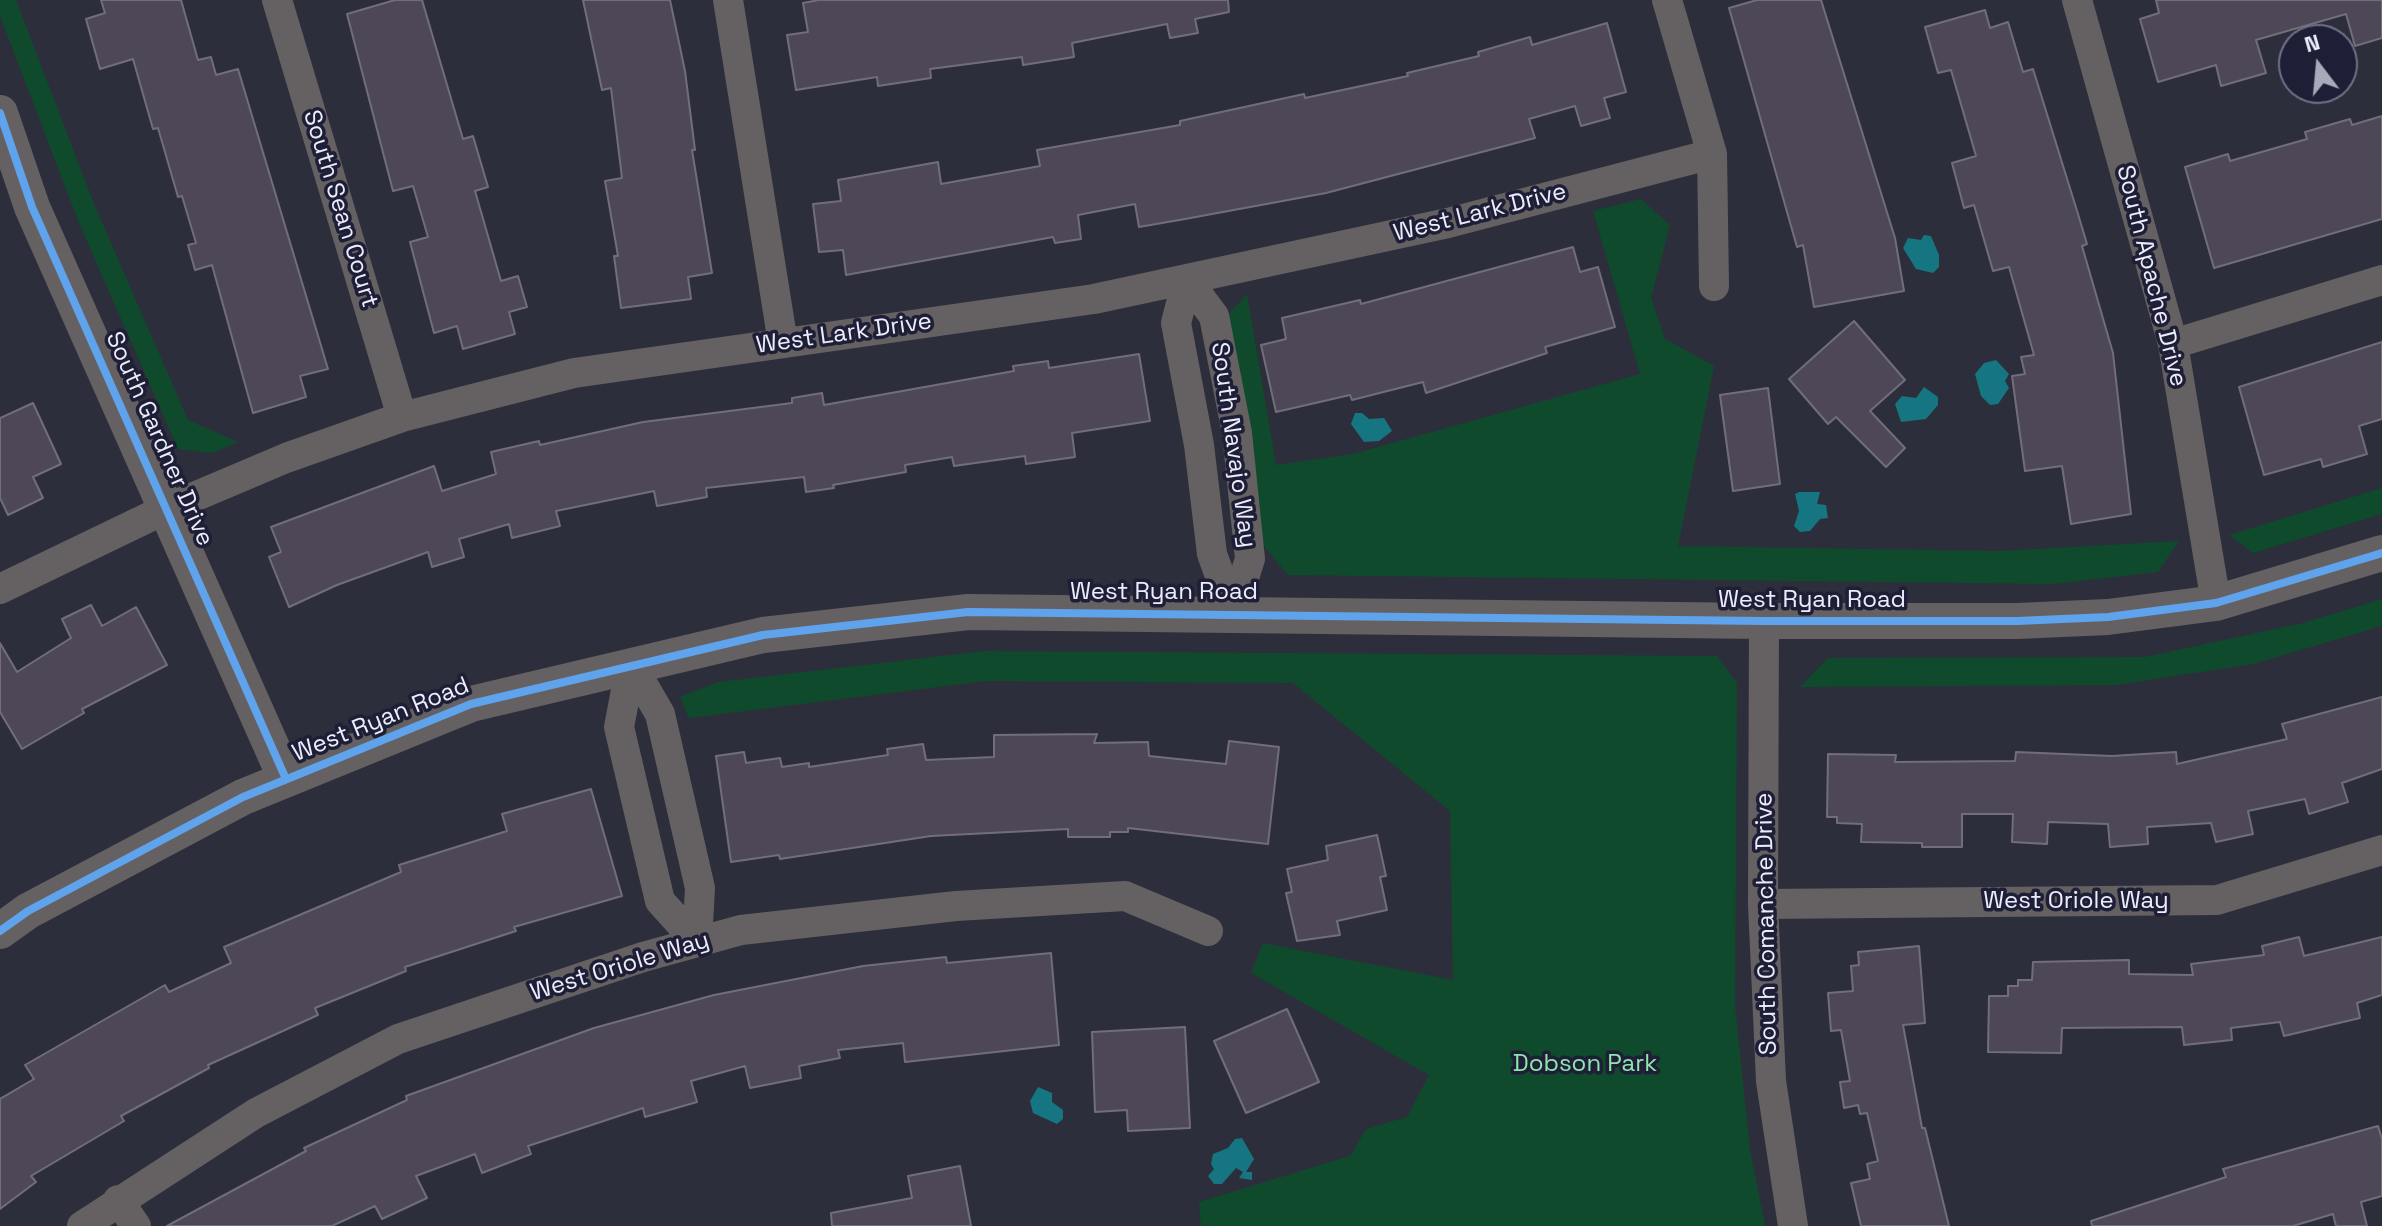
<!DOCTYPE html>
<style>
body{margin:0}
#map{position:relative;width:2382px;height:1226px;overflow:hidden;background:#2d2e3b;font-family:"Space Grotesk",sans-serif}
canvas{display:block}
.north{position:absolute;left:2278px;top:24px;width:80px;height:80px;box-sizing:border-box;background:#1e1f36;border:2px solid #707186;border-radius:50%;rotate:344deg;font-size:22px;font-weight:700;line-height:32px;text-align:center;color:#ebedfd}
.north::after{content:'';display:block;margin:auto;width:28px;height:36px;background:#a8aab9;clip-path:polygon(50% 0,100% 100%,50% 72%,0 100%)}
</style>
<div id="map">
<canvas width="2382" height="1226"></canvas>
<div class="north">N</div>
</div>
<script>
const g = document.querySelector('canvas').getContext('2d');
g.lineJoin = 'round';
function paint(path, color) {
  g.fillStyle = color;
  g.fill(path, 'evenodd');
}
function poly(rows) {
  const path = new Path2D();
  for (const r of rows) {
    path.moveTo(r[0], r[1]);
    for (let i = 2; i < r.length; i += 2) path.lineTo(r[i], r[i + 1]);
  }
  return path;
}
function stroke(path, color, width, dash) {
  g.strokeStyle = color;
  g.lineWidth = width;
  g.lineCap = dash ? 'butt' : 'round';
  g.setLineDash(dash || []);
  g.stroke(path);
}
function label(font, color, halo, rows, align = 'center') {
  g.font = font + ' "Space Grotesk",sans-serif';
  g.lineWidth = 7;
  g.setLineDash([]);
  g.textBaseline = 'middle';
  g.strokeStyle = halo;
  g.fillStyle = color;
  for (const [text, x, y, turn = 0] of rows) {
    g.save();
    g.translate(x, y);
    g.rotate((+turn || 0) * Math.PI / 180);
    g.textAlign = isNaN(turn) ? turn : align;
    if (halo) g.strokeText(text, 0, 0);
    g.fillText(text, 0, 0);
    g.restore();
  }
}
const green = poly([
 [0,0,16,0,94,204,188,420,238,442,213,453,178,449,79,223,0,16],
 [1641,199,1670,225,1651,298,1665,339,1714,366,1678,546,1999,551,2179,541,2158,572,2053,584,1288,575,1262,544,1227,316,1247,294,1276,465,1353,454,1640,374,1593,211],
 [2382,488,2382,514,2253,553,2229,535],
 [2382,599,2382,626,2253,664,2116,685,1800,687,1828,658,2145,657,2303,623],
 [985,651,1717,656,1737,683,1735,1005,1750,1150,1765,1226,1201,1226,1199,1202,1350,1156,1366,1129,1407,1117,1429,1075,1251,973,1263,943,1453,980,1450,811,1293,683,986,681,689,718,680,697,718,682]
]);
const water = poly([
 [1924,235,1931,236,1939,255,1939,267,1933,273,1916,269,1903,248,1908,238,1921,240],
 [1996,360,2009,374,2005,381,2009,388,1998,404,1990,405,1981,396,1975,374,1984,363],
 [1924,387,1938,397,1938,405,1926,419,1901,422,1895,404,1902,396,1916,398],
 [1355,413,1362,413,1369,419,1384,418,1392,431,1379,441,1364,442,1351,424],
 [1799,492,1820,492,1817,504,1826,505,1828,518,1820,519,1810,531,1800,532,1794,526,1799,511,1795,494],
 [1038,1087,1052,1093,1052,1102,1063,1110,1063,1119,1057,1124,1033,1113,1030,1101],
 [1242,1138,1254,1159,1246,1172,1252,1172,1252,1180,1239,1178,1243,1172,1236,1168,1222,1184,1214,1184,1208,1176,1214,1169,1211,1164,1213,1154,1228,1148,1235,1139]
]);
const building = poly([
 [101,0,181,0,198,60,211,57,216,75,238,69,328,369,300,376,306,397,253,413,212,265,195,270,188,245,196,243,182,196,178,197,158,128,153,129,133,59,100,69,86,19,105,13,101,0],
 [395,0,422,0,463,139,473,136,488,187,475,191,501,281,518,276,527,307,509,312,515,334,463,349,457,326,434,333,410,242,428,237,413,186,393,191,347,14,395,0],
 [583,0,670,0,685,71,695,150,692,150,712,273,688,277,691,299,621,308,614,256,618,256,605,181,622,178,611,88,602,90,583,0],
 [819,0,1228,0,1229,12,1195,19,1198,33,1170,38,1167,24,1072,43,1074,57,1023,65,1022,57,930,69,931,78,878,86,877,77,796,90,787,35,808,32,803,3,819,0],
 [1757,0,1821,0,1895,238,1904,291,1814,307,1803,245,1797,247,1729,8,1757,0],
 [2156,0,2382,0,2382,38,2355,46,2346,14,2256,40,2266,73,2221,86,2216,65,2158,82,2140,19,2159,13,2156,0],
 [1985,10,1990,28,2008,22,2023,72,2033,69,2078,214,2087,244,2082,246,2113,353,2131,514,2071,524,2062,466,2025,471,2012,376,2025,374,2021,357,2034,355,2009,267,1993,271,1974,205,1964,208,1952,163,1976,156,1951,70,1938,73,1925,27,1985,10],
 [1607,23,1626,92,1604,98,1610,118,1581,126,1575,106,1529,119,1535,138,1326,193,1185,219,1139,227,1135,204,1078,215,1081,239,1055,243,1053,237,846,275,843,250,819,252,813,204,841,201,838,180,938,162,941,184,1040,166,1037,150,1180,125,1180,121,1304,94,1305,98,1408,76,1407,73,1479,56,1478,52,1530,37,1532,45,1607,23],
 [2382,116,2382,219,2214,268,2185,167,2228,154,2230,161,2307,139,2305,132,2350,119,2352,125,2382,116],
 [1573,247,1580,272,1598,267,1615,327,1545,347,1547,353,1426,393,1423,382,1352,400,1350,395,1276,412,1261,345,1286,339,1282,318,1360,300,1361,304,1573,247],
 [1854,321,1905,380,1870,411,1905,448,1886,467,1836,417,1828,424,1789,379,1854,321],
 [2382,342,2382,419,2359,426,2367,454,2323,467,2321,459,2264,475,2239,387,2382,342],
 [1139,354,1150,421,1072,433,1075,457,1026,464,1025,456,954,466,952,457,905,465,906,472,833,485,834,488,806,492,804,477,706,488,707,497,657,506,654,491,556,511,560,526,512,538,509,524,459,539,464,557,432,567,428,552,337,585,289,607,269,557,281,552,271,527,434,466,442,491,496,474,491,452,539,441,540,445,643,422,792,403,792,398,822,393,824,405,1014,371,1013,366,1048,361,1049,368,1139,354],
 [1768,388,1780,484,1733,491,1720,395,1768,388],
 [33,403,61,464,33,477,43,498,8,515,0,498,0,418,33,403],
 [91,605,102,626,136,607,167,665,82,709,84,713,22,749,0,712,0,643,17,672,71,638,62,619,91,605],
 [2382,697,2382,769,2342,783,2348,802,2309,814,2305,799,2248,811,2253,834,2216,842,2211,823,2147,827,2148,844,2110,847,2108,824,2048,822,2047,844,2012,842,2013,814,1962,814,1962,847,1922,847,1922,843,1861,842,1862,824,1837,823,1837,817,1827,817,1828,754,1896,755,1895,762,2015,761,2016,752,2112,756,2176,752,2177,764,2287,739,2282,724,2382,697],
 [1097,734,1094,743,1148,742,1149,756,1226,764,1229,741,1279,747,1268,844,1128,828,1128,832,1110,832,1110,837,1068,837,1068,829,931,836,780,859,779,855,731,862,716,756,744,752,746,763,780,758,782,767,809,763,809,767,888,755,887,749,923,744,926,760,994,757,994,735,1097,734],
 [591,789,622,896,514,927,516,931,405,967,406,971,315,1008,318,1015,208,1065,209,1068,121,1116,124,1121,31,1176,36,1182,0,1209,0,1099,34,1079,25,1065,165,985,169,992,231,963,224,947,401,872,399,865,507,831,502,814,591,789],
 [1377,835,1386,876,1380,877,1387,910,1337,921,1340,935,1297,941,1286,893,1292,892,1287,869,1328,860,1326,846,1377,835],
 [2299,937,2304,956,2382,937,2382,995,2357,1003,2360,1018,2284,1036,2280,1022,2231,1028,2232,1040,2184,1045,2182,1027,2062,1028,2061,1053,1988,1052,1989,996,2008,996,2008,986,2018,986,2018,980,2032,980,2033,962,2129,960,2129,974,2193,975,2191,964,2264,955,2262,946,2299,937],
 [1919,946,1925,1023,1903,1025,1922,1128,1925,1128,1949,1226,1861,1226,1851,1183,1870,1179,1867,1164,1878,1161,1867,1113,1860,1114,1858,1105,1844,1108,1840,1082,1850,1081,1841,1030,1831,1031,1828,993,1853,991,1851,966,1859,965,1858,952,1919,946],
 [1051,953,1059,1045,905,1062,903,1043,838,1050,840,1058,799,1066,801,1078,750,1088,745,1066,691,1081,697,1102,645,1117,643,1108,528,1146,531,1154,482,1173,475,1154,416,1176,427,1198,382,1219,375,1206,332,1226,167,1226,306,1151,304,1148,407,1100,406,1096,594,1028,714,995,863,966,946,957,947,963,1051,953],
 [1287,1009,1319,1082,1246,1113,1214,1041,1287,1009],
 [1185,1027,1190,1128,1128,1131,1127,1110,1095,1112,1092,1032,1185,1027],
 [2378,1126,2382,1139,2382,1196,2361,1202,2367,1226,2336,1226,2333,1214,2293,1226,2092,1226,2091,1221,2226,1177,2223,1169,2378,1126],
 [960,1166,971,1226,832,1226,831,1213,912,1198,908,1176,960,1166]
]);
const minor = poly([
 [277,0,402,417],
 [728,0,783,343],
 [1667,0,1712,154,1714,286],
 [2077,0,2173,344,2216,603],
 [1187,280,1214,316,1237,433,1250,559,1233,612],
 [1187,280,1176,323,1199,445,1212,554,1233,612],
 [2173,344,2382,280],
 [0,589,168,508,286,458,402,417,574,373,1094,299,1448,223,1712,154],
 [1764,621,1763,904,1771,1081,1793,1226],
 [631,664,619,727,660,901,697,942],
 [631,664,660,714,700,888,697,942],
 [1763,904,2217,900,2382,850],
 [118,1200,136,1226],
 [82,1226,256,1113,398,1039,643,957,741,930,956,906,1125,896,1208,931]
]);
const tertiary = poly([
 [0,113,32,207,286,779],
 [0,931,28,911,243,797,471,704,763,635,968,612,1764,621,2017,621,2108,617,2216,603,2382,553]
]);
const cycleway = poly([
 [0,113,32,207,286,779],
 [0,931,28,911,243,797,471,704,763,635,968,612,1764,621,2017,621,2108,617,2216,603,2382,553]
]);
const streetNames = [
 ["South Sean Court",340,209,73],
 ["West Lark Drive",1480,213,-14],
 ["South Apache Drive",2151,276,76],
 ["West Lark Drive",844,334,-8],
 ["South Gardner Drive",159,439,66],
 ["South Navajo Way",1233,445,82],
 ["West Ryan Road",1164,592],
 ["West Ryan Road",1812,600],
 ["West Ryan Road",381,720,-22],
 ["West Oriole Way",2076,901],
 ["South Comanche Drive",1767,924,-91],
 ["West Oriole Way",620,967,-17]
];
const parkNames = [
 ["Dobson Park",1585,1064]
];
paint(green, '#104a2d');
paint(water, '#157682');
paint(building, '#4d4757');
stroke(building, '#716e7a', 2);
stroke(minor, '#656162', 30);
stroke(tertiary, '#656162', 36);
stroke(cycleway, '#60a3ed', 8);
label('24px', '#ebedfd', '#1e1f36', streetNames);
label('24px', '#8ee6ac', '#1e1f36', parkNames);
</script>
